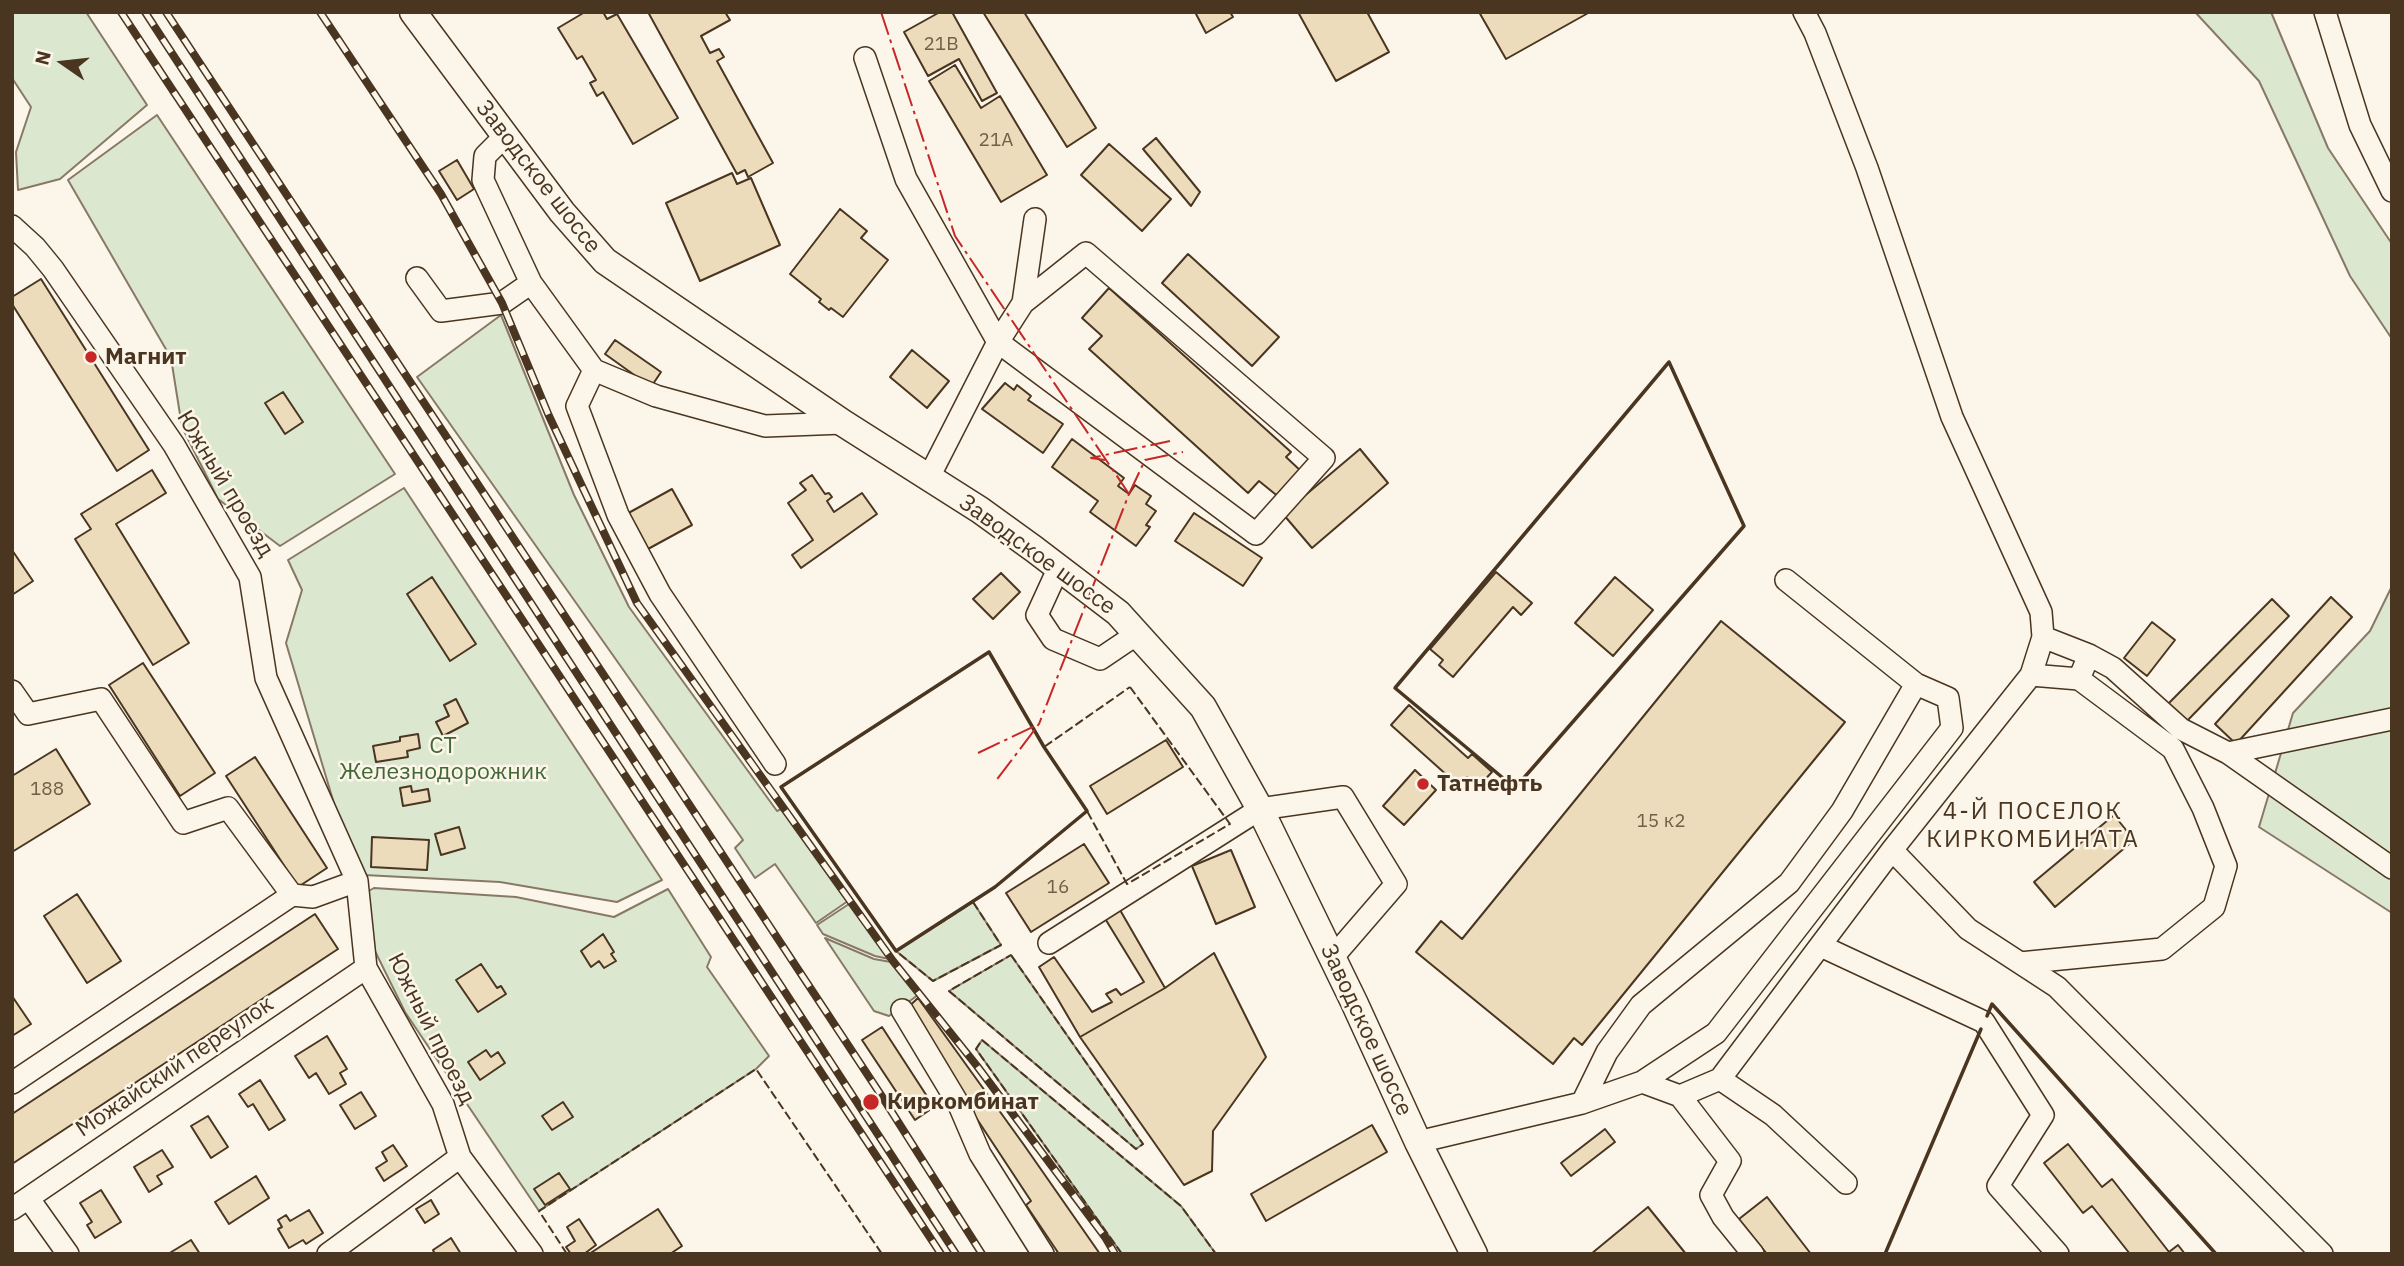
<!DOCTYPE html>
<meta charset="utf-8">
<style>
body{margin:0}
#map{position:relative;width:2404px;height:1266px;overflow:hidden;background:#fbf6e9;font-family:"IBM Plex Sans",sans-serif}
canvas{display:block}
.frame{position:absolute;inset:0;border:14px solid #4a3520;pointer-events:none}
.north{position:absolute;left:28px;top:28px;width:70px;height:70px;-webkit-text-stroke:5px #fbf6e9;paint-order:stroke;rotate:284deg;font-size:19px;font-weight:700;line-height:28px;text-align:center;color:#4a3520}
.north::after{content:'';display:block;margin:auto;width:24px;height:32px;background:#4a3520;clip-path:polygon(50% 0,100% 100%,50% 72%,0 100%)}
</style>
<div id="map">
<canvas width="2404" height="1266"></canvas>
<div class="frame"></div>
<div class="north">N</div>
</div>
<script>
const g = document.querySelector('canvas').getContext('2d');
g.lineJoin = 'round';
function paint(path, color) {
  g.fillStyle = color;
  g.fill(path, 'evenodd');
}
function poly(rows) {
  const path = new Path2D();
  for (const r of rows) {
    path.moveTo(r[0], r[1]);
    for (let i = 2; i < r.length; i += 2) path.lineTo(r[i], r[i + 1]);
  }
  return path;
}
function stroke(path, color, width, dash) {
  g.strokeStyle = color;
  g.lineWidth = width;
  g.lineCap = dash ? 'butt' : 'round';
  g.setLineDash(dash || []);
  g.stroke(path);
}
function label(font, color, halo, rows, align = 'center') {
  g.font = font + ' "IBM Plex Sans",sans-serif';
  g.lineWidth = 5;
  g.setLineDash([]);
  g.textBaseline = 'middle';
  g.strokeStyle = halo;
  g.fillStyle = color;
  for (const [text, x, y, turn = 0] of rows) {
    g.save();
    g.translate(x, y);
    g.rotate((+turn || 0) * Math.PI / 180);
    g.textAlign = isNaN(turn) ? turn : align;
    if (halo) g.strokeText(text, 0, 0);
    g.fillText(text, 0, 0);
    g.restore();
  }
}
const green = poly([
 [12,12,86,12,147,105,60,179,18,190,16,152,31,107,12,78,12,12],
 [2195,12,2271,12,2328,148,2392,244,2392,339,2350,276,2259,81,2195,12],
 [157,115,395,474,280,546,218,499,182,427,171,358,68,180,157,115],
 [501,315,574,495,629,607,777,811,781,809,848,901,816,923,775,864,755,878,735,848,743,840,417,377,501,315],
 [404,488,662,880,617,902,500,882,364,875,344,837,286,643,302,590,288,560,404,488],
 [2392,586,2392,913,2259,827,2293,713,2370,631,2392,586],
 [374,888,516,897,614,917,668,889,711,957,707,967,769,1056,756,1069,539,1211,405,1012,372,945,367,892,374,888],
 [973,902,1001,945,933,981,896,951,973,902],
 [849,904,889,959,875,956,823,934,817,925,849,904],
 [825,938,874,959,891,962,918,995,889,1016,874,1011,825,938],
 [1011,955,1143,1144,1136,1149,949,991,1011,955],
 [982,1040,1181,1206,1216,1254,1122,1254,976,1049,982,1040]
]);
const building = poly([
 [585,12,603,12,607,19,617,14,678,118,633,144,603,92,597,96,590,83,596,80,582,56,577,59,558,28,585,12],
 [648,12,725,12,730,20,701,36,710,53,719,49,724,57,717,61,773,163,748,177,745,170,737,174,648,12],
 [940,12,952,12,997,93,982,101,959,59,928,76,904,32,940,12],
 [983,12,1024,12,1096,128,1067,147,983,12],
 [1195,12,1230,12,1233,17,1206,33,1195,12],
 [1298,12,1367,12,1389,52,1336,81,1298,12],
 [1479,12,1590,12,1506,59,1479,12],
 [955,65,981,108,1000,96,1047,175,1001,202,929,81,955,65],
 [1156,138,1200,192,1191,206,1143,149,1156,138],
 [1109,144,1171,199,1142,231,1081,175,1109,144],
 [457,160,474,189,457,200,439,171,457,160],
 [732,173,737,184,751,178,780,245,700,281,666,203,732,173],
 [840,209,867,231,861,238,888,260,843,317,831,308,829,310,819,302,821,299,790,274,840,209],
 [1188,254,1279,337,1252,366,1162,283,1188,254],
 [41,279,149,450,117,471,12,304,12,297,41,279],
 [1109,288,1291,452,1286,457,1303,473,1280,498,1259,481,1248,493,1089,349,1102,336,1082,318,1109,288],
 [615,340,661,372,651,387,605,354,615,340],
 [912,350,949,381,927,408,890,377,912,350],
 [1005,383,1014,390,1017,385,1031,396,1028,400,1063,424,1043,453,982,409,1005,383],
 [283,392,303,422,285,434,265,403,283,392],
 [1072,439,1124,478,1118,486,1129,494,1135,485,1151,496,1146,504,1156,511,1146,525,1150,527,1136,546,1090,512,1098,501,1052,467,1072,439],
 [1360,449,1388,483,1312,548,1283,514,1360,449],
 [152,470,166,493,116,524,189,643,153,665,75,539,91,529,81,514,152,470],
 [812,475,825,494,829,493,832,497,827,501,834,512,862,493,877,514,801,568,792,555,813,540,788,503,806,490,800,483,812,475],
 [672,489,692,525,648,549,635,524,623,516,672,489],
 [1194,513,1262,558,1243,586,1175,541,1194,513],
 [12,550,33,581,12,595,12,550],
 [1496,572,1532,603,1521,615,1513,607,1453,677,1439,665,1443,660,1430,649,1496,572],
 [1001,573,1020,592,993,619,973,599,1001,573],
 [432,577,476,644,450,661,407,594,432,577],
 [1615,577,1653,610,1613,656,1575,623,1615,577],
 [2331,597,2352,617,2236,744,2215,724,2331,597],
 [2272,599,2289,616,2185,723,2167,705,2272,599],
 [1721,621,1845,722,1582,1045,1574,1038,1553,1064,1416,952,1441,921,1462,939,1721,621],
 [2152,622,2175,640,2147,676,2124,658,2152,622],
 [143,663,215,773,180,796,109,685,143,663],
 [456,699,468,723,443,736,436,722,449,716,444,705,456,699],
 [1409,705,1468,758,1472,754,1492,772,1478,787,1467,777,1459,786,1391,725,1409,705],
 [418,734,420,748,407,751,408,757,376,762,373,746,400,741,400,737,418,734],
 [1166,740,1183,767,1107,814,1090,786,1166,740],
 [56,749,90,804,12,852,12,776,56,749],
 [255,757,327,868,298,887,226,776,255,757],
 [1415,770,1436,790,1404,825,1383,806,1415,770],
 [411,786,412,792,428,789,430,801,403,806,400,788,411,786],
 [2114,815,2134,840,2055,907,2034,882,2114,815],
 [459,827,465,848,441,855,435,834,459,827],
 [372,837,429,840,427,870,371,867,372,837],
 [1084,844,1109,883,1031,932,1006,893,1084,844],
 [1231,850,1255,907,1216,924,1192,866,1231,850],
 [77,894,121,961,87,983,44,916,77,894],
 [1116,903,1165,988,1080,1037,1039,967,1054,957,1092,1012,1112,1002,1106,994,1116,989,1121,995,1144,982,1101,912,1116,903],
 [315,914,338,949,12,1164,12,1114,315,914],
 [603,934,614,952,611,954,616,961,604,968,599,961,591,967,581,951,603,934],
 [1214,953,1266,1057,1213,1131,1212,1171,1184,1185,1080,1037,1165,988,1214,953],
 [481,964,497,988,501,986,506,994,478,1012,456,980,481,964],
 [12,996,31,1024,12,1036,12,996],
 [918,998,1024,1145,1100,1254,1059,1254,1026,1205,1031,1201,905,1010,918,998],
 [882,1027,934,1107,915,1120,862,1040,882,1027],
 [327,1036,347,1069,340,1073,346,1084,329,1094,316,1073,309,1078,295,1056,327,1036],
 [486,1050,491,1057,498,1052,505,1063,480,1080,468,1062,486,1050],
 [260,1080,285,1120,269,1130,253,1104,248,1107,239,1094,260,1080],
 [361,1092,376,1116,355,1129,340,1105,361,1092],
 [563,1102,573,1117,552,1130,542,1116,563,1102],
 [208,1116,228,1147,211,1158,191,1126,208,1116],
 [1372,1125,1387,1152,1266,1221,1251,1194,1372,1125],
 [1605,1129,1615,1142,1571,1176,1561,1163,1605,1129],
 [2068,1144,2102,1187,2112,1179,2169,1252,2178,1245,2185,1254,2130,1254,2092,1206,2083,1213,2044,1163,2068,1144],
 [393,1145,407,1166,384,1181,376,1168,387,1161,382,1152,393,1145],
 [162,1150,173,1167,157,1176,162,1184,149,1192,134,1167,162,1150],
 [559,1173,570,1189,545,1205,534,1189,559,1173],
 [256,1176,269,1198,229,1224,215,1202,256,1176],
 [101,1190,121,1222,95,1238,87,1225,92,1222,80,1203,101,1190],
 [1767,1197,1811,1254,1767,1254,1739,1219,1767,1197],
 [431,1200,439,1214,425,1223,416,1209,431,1200],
 [1648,1207,1686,1254,1591,1254,1648,1207],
 [658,1209,682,1246,670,1254,589,1254,658,1209],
 [309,1210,323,1233,306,1244,303,1240,289,1248,278,1229,282,1227,278,1220,286,1215,290,1221,309,1210],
 [579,1219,596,1245,584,1254,571,1254,566,1247,575,1241,567,1227,579,1219],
 [451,1238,461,1254,431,1254,434,1252,433,1250,451,1238],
 [191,1240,200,1254,168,1254,191,1240]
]);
const minor = poly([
 [1804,12,1815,33,1867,168,1952,417,2041,612,2043,637,2031,675,2079,679,2089,655,2113,668,2181,729,2228,753,2392,719],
 [2325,12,2360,125,2392,191],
 [865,58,906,179,998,342,1256,534,1324,458,1086,253,1023,303],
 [504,137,485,156,483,180,531,283,594,370,656,396,765,426,843,423],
 [12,226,35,247,53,269,174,445,250,577,266,678,357,881,366,968,443,1104,460,1157,532,1254],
 [417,278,441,311,502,303,531,283],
 [594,370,577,406,618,515,660,594,775,764],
 [929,477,998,342,1023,303,1035,219],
 [1059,567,1037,615,1053,639,1100,659,1137,634],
 [2043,637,2089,655],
 [2031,675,1892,850,1968,929,2057,987,2322,1254],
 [12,691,28,714,101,699,183,823,228,808,292,895],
 [2228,753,2392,868],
 [1049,943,1260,809,1343,797,1396,884,1333,957],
 [1821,946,1984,1022,2043,1115,1998,1186,2058,1254],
 [2020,963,2162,949,2214,907,2226,866,2203,808,2173,749,2079,679],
 [902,1010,959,1105,980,1154,1043,1254],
 [1720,1079,1892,850],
 [1642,1082,1680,1096,1730,1161,1711,1195,1723,1217,1753,1254],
 [12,1083,292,895,313,897,357,881],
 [1680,1096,1720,1079,1773,1115,1846,1183],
 [1582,1103,1607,1052,1641,1005,1789,883,1842,811,1916,684],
 [1418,1142,1582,1103,1642,1082,1716,1033,1952,728,1948,698,1916,684,1786,580],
 [29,1199,68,1254],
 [12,1209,366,968],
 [328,1254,460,1157]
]);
const major = poly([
 [413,12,562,212,605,261,843,423,980,510,1034,549,1118,613,1203,707,1260,809,1354,1002,1418,1142,1474,1254]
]);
const rail = poly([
 [121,12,941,1254],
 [145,12,956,1254],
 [166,12,881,1095,982,1254],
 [320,12,441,194,502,303,549,416,637,603,893,961,977,1066,1105,1237,1115,1254]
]);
const fence = poly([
 [1130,687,1230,824,1127,884,1087,811,1044,747,1130,687],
 [973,902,1001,945,933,981,896,951,973,902],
 [1011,955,1143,1144,1136,1149,949,991,1011,955],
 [567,1254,539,1211,756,1069,882,1254],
 [1122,1254,976,1049,982,1040,1181,1206,1216,1254]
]);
const wall = poly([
 [1669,362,1744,526,1515,788,1395,688,1669,362],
 [989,652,1044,747,1087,811,995,887,896,951,781,787,989,652],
 [1987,1016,1992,1004,2216,1254],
 [1885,1254,1981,1029]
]);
const power = poly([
 [881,12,955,236,1129,494,1039,724],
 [1105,460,1091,458,1170,441],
 [1129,494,1145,460,1183,452],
 [978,753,1039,724,995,782]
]);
const markers = [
 [91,357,7,"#c62828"],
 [1423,784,7,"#c62828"],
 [871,1102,9,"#c62828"]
];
const numberNames = [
 ["21В",941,45],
 ["21А",996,141],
 ["188",47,790],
 ["15 к2",1661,822],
 ["16",1058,888]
];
const streetNames = [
 ["Заводское шоссе",538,177,52],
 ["Южный проезд",225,484,59],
 ["Заводское шоссе",1037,555,36],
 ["Южный проезд",431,1029,63],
 ["Заводское шоссе",1366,1030,65],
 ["Можайский переулок",175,1067,-34]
];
const poiNames = [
 ["Магнит",105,357],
 ["Татнефть",1437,784],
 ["Киркомбинат",887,1102]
];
const parkNames = [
 ["СТ",443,746],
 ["Железнодорожник",443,772]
];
const neighbourhoodNames = [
 ["4-Й ПОСЕЛОК",2033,812],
 ["КИРКОМБИНАТА",2033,840]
];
paint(green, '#dce7d0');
stroke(green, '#887966', 2);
paint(building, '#ecdcbc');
stroke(building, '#4a3520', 2);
stroke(minor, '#4a3520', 24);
stroke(major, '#4a3520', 29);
stroke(minor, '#fbf6e9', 21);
stroke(major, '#fbf6e9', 26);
stroke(rail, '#4a3520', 8);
stroke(rail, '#fbf6e9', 5, [16]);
stroke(fence, '#4a3520', 2, [9, 3.5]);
stroke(wall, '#4a3520', 3.5);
stroke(power, '#c62828', 2, [24, 5, 3.5, 5]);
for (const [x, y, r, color] of markers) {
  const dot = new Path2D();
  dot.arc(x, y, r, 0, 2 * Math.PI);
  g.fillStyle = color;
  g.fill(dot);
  stroke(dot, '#fbf6e9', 2.5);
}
label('19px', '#725f47', null, numberNames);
label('23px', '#4a3520', '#fbf6e9', streetNames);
label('bold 23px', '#4a3520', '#fbf6e9', poiNames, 'left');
label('23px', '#436837', '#fbf6e9', parkNames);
g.letterSpacing = '2px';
label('24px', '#4a3520', '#fbf6e9', neighbourhoodNames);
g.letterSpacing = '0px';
</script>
